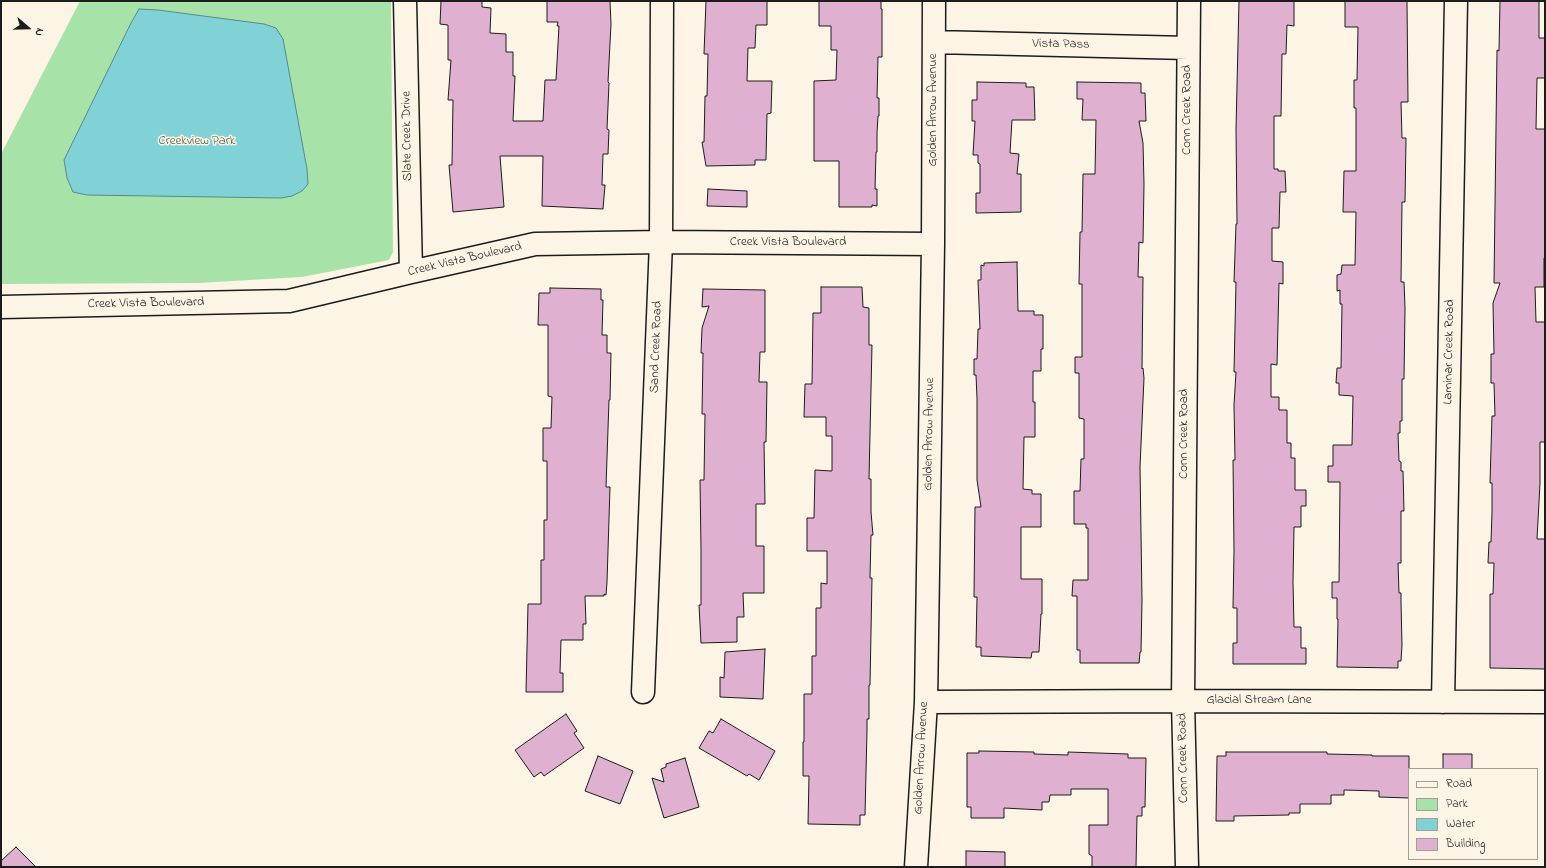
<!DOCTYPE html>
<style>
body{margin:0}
#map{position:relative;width:1546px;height:868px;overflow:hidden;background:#fcf5e5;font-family:"Indie Flower",sans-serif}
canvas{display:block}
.frame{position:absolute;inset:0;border:2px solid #1c1c1c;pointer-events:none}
.legend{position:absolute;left:1408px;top:768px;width:130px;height:92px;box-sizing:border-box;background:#fcf5e5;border:1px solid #a29e95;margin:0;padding:5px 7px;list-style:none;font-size:12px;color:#1c1c1c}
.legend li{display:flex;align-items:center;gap:8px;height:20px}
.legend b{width:20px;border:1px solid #a29e95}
.north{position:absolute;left:8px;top:8px;width:40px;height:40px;-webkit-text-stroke:3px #fcf5e5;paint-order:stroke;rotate:110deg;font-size:11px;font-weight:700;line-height:16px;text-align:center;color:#1c1c1c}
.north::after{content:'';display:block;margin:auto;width:14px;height:18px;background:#1c1c1c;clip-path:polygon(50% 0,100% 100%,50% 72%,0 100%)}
</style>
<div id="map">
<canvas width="1546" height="868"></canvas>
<div class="frame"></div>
<ul class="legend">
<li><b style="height:5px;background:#fcf5e5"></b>Road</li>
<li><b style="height:11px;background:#a7e3a8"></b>Park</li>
<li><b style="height:11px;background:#81d2d7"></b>Water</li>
<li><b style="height:11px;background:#e0b0d1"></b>Building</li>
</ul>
<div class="north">N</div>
</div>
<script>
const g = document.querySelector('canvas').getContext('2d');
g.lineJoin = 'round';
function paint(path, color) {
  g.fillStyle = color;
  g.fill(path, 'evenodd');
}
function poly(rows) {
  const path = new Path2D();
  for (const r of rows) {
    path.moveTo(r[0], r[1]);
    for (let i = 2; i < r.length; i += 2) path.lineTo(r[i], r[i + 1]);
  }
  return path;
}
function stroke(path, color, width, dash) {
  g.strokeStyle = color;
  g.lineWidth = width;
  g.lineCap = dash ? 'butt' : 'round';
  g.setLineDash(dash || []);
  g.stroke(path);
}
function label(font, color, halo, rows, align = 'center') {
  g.font = font + ' "Indie Flower",sans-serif';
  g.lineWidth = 3;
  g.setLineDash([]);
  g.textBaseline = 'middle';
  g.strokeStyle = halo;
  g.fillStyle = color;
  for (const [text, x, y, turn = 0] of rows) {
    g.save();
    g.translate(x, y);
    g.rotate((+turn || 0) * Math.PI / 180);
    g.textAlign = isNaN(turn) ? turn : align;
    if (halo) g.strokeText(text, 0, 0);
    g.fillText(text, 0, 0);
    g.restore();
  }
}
const green = poly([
 [80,1,391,1,393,252,389,260,302,277,198,283,1,284,1,154]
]);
const water = poly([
 [139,9,158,10,264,24,276,28,283,39,307,169,308,184,302,191,292,196,281,198,87,195,73,192,67,178,64,160,131,23,139,9]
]);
const building = poly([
 [441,1,482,1,482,7,491,8,490,33,506,34,506,52,513,52,513,76,515,76,513,121,543,121,545,80,556,80,559,26,557,26,558,22,547,22,547,1,610,1,611,24,608,82,609,83,607,129,609,130,608,154,603,154,602,185,605,185,603,209,542,206,543,156,500,156,504,207,453,212,449,165,452,165,453,100,448,100,451,60,448,60,448,25,440,24,441,1],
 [706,1,767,1,767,25,756,25,755,48,748,48,747,81,772,81,771,113,767,114,766,160,755,160,755,165,706,166,702,142,704,142,705,96,707,96,708,54,704,54,706,1],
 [819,1,881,1,881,9,882,9,882,57,878,57,877,98,879,98,879,116,878,116,877,133,877,152,876,152,875,189,877,189,877,206,872,205,872,207,839,207,839,161,814,161,814,81,836,80,837,50,831,50,831,26,819,26,819,1],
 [1239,1,1294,1,1294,26,1287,25,1286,54,1282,54,1281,116,1274,116,1274,169,1278,169,1278,171,1285,171,1286,192,1280,192,1279,228,1272,228,1272,261,1283,262,1283,284,1279,283,1277,365,1271,364,1271,397,1279,397,1279,410,1287,410,1287,443,1291,443,1291,458,1295,458,1295,490,1306,490,1306,506,1301,506,1301,527,1294,527,1293,582,1294,627,1301,627,1301,648,1306,648,1306,664,1233,664,1233,643,1237,643,1237,608,1233,608,1234,551,1233,460,1235,460,1234,405,1236,372,1234,372,1236,282,1234,282,1236,224,1237,224,1236,129,1239,1],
 [1345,1,1407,1,1408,102,1401,102,1402,138,1406,138,1405,202,1402,202,1401,282,1404,282,1405,308,1404,379,1402,379,1402,421,1400,421,1400,433,1398,433,1399,461,1401,462,1401,471,1403,471,1404,511,1401,511,1401,563,1398,563,1399,593,1401,593,1401,602,1402,645,1401,661,1398,661,1398,668,1337,667,1338,619,1337,619,1337,598,1332,598,1332,582,1339,582,1340,482,1328,482,1328,466,1333,466,1333,445,1352,445,1353,396,1339,395,1339,383,1336,383,1337,368,1341,368,1342,304,1340,304,1340,290,1337,291,1337,275,1341,274,1342,265,1355,265,1356,212,1343,212,1344,171,1356,171,1356,108,1354,108,1354,80,1357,80,1358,27,1345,27,1345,1],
 [1500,1,1539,1,1539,38,1545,38,1545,78,1537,78,1536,129,1545,129,1545,258,1544,258,1544,287,1535,287,1536,322,1545,322,1545,442,1540,442,1540,483,1537,539,1545,539,1545,669,1490,668,1490,594,1493,594,1494,563,1488,563,1489,542,1491,542,1492,512,1492,483,1490,483,1492,416,1495,416,1494,383,1491,383,1491,354,1494,354,1493,303,1500,283,1494,283,1497,50,1499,51,1500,1],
 [977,82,1026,83,1026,87,1034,87,1035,120,1012,120,1010,153,1019,154,1017,174,1021,174,1021,212,976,213,976,193,980,193,980,164,978,163,978,155,973,155,975,121,972,121,972,100,977,100,977,82],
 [1077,82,1141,83,1141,93,1145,93,1146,121,1139,121,1143,143,1144,184,1143,243,1139,242,1138,277,1143,277,1142,369,1143,368,1144,378,1140,467,1142,600,1141,652,1140,652,1139,663,1080,663,1080,650,1077,650,1077,596,1072,596,1073,580,1088,580,1088,528,1086,528,1086,524,1074,524,1074,491,1080,491,1081,459,1084,459,1084,419,1079,418,1079,373,1075,373,1075,357,1082,357,1082,284,1079,284,1080,232,1082,232,1083,174,1095,174,1096,120,1082,120,1083,99,1077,99,1077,82],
 [708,189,747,191,747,207,707,206,708,189],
 [1017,262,1018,311,1034,311,1034,315,1043,315,1043,349,1041,349,1041,371,1033,371,1033,402,1035,402,1035,437,1024,437,1023,489,1032,490,1032,494,1041,494,1041,527,1021,527,1021,579,1042,579,1042,614,1041,614,1039,652,1032,652,1031,658,981,656,981,647,976,647,977,597,974,597,975,507,981,507,977,480,977,398,976,375,974,375,974,359,977,359,978,329,980,329,978,280,981,280,981,265,984,266,984,263,1017,262],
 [821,287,862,287,863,307,869,308,869,345,872,345,869,479,871,479,871,512,873,535,871,535,870,578,872,578,870,685,869,685,869,719,867,719,867,730,865,815,860,815,860,825,808,824,809,776,803,776,803,742,804,742,804,694,812,694,812,656,816,656,816,608,821,608,821,583,827,584,827,551,807,551,807,518,814,518,815,470,832,471,832,436,826,436,826,417,804,417,805,384,812,384,813,313,821,313,821,287],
 [550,288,601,289,601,300,603,300,602,335,607,335,607,353,611,353,610,400,609,400,606,487,610,487,607,582,606,595,604,594,604,596,585,596,586,624,583,624,583,640,561,640,560,673,563,673,563,692,526,692,528,604,541,604,541,560,544,560,544,520,547,520,547,461,543,461,543,428,551,428,552,397,548,396,548,325,538,325,539,293,550,293,550,288],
 [703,289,765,290,765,352,760,352,759,382,767,382,766,442,764,442,765,504,756,504,756,546,764,546,764,593,743,593,744,617,737,617,737,642,701,643,699,605,701,605,701,549,700,480,704,480,705,414,702,414,703,353,701,353,702,328,709,306,702,307,703,289],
 [765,649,763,699,720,697,720,677,724,678,725,652,765,649],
 [566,714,577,731,574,733,584,748,544,776,541,772,534,777,515,750,566,714],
 [721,719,775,751,759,780,749,774,747,776,699,748,709,731,713,733,721,719],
 [979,751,1034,752,1034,754,1068,755,1068,752,1128,754,1128,758,1146,758,1145,807,1142,807,1142,816,1137,816,1136,867,1092,867,1092,856,1089,854,1089,825,1108,825,1108,789,1071,789,1071,795,1050,795,1049,802,1042,802,1042,810,1004,808,1004,818,971,818,971,807,967,807,967,753,979,753,979,751],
 [1226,752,1327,752,1327,754,1372,755,1372,756,1409,756,1409,798,1379,797,1379,791,1344,790,1344,795,1331,795,1331,804,1300,804,1300,813,1289,813,1289,815,1234,816,1234,821,1216,821,1217,756,1226,756,1226,752],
 [1443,754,1472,754,1472,769,1443,769,1443,754],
 [598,756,633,771,620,804,585,791,598,756],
 [685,758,699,807,664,818,652,778,664,782,661,769,666,767,666,764,685,758],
 [16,847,36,867,1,867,1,861,16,847],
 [966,851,1005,852,1005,867,966,867,966,851]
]);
const minor = poly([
 [405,1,411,272],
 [934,42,1188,48],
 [1,307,289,301,411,272,535,244,661,242,933,244],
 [643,692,661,242,662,1],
 [926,702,1183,701,1545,702],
 [1443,702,1456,1],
 [916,867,926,702,933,244,934,1],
 [1187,867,1183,701,1189,1]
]);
const streetNames = [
 ["Vista Pass",1061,45,1],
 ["Golden Arrow Avenue",934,110,-90],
 ["Conn Creek Road",1188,110,-90],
 ["Slate Creek Drive",408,136,-91],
 ["Creek Vista Boulevard",788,243],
 ["Creek Vista Boulevard",465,260,-13],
 ["Creek Vista Boulevard",146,304,-1],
 ["Sand Creek Road",657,347,-88],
 ["Laminar Creek Road",1450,352,-89],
 ["Golden Arrow Avenue",930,434,-89],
 ["Conn Creek Road",1185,434,-90],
 ["Glacial Stream Lane",1259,701],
 ["Golden Arrow Avenue",922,758,-87],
 ["Conn Creek Road",1184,758,-91]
];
const parkNames = [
 ["Creekview Park",197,142]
];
paint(green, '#a7e3a8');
paint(water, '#81d2d7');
stroke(water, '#59898c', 1);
paint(building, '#e0b0d1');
stroke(building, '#1c1c1c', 1);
stroke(minor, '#1c1c1c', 25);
stroke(minor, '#fcf5e5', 22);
label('13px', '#1c1c1c', '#fcf5e5', streetNames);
label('13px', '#465846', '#fcf5e5', parkNames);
</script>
